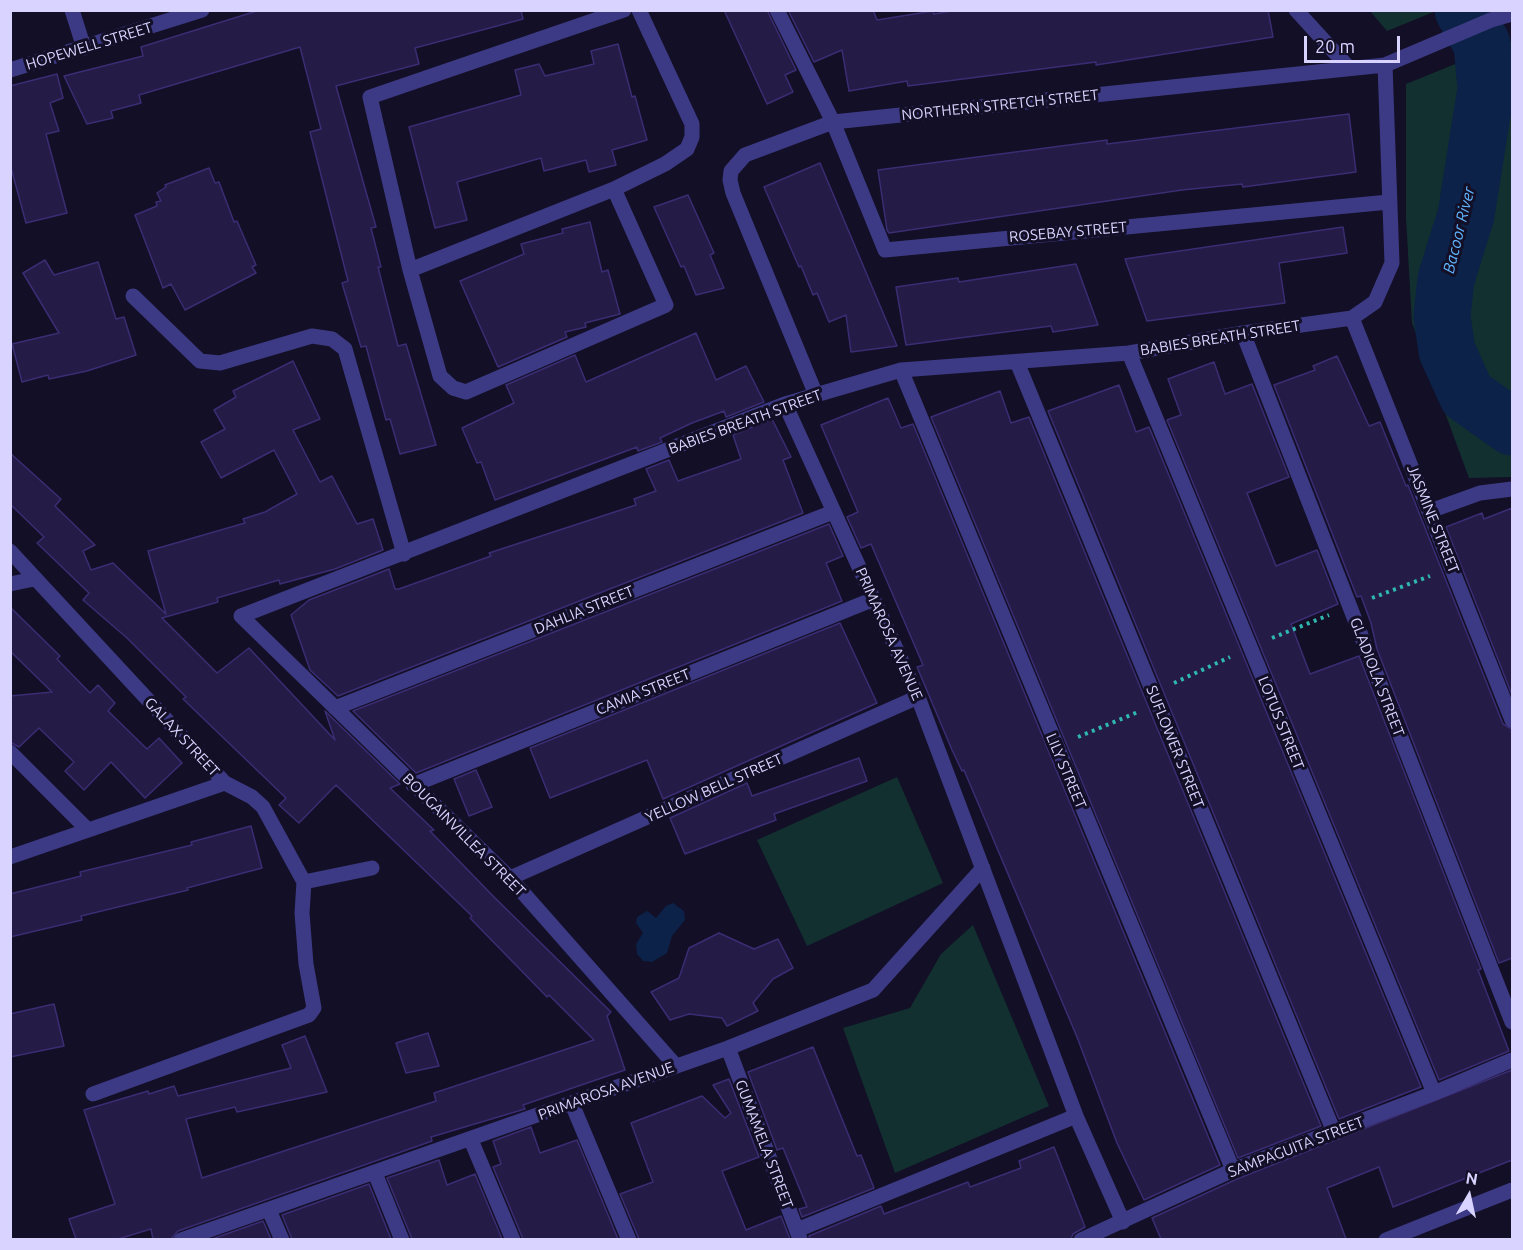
<!DOCTYPE html>
<style>
body{margin:0}
#map{position:relative;width:1523px;height:1250px;overflow:hidden;background:#130f26;font-family:Ubuntu,sans-serif}
canvas{display:block}
.frame{position:absolute;inset:0;border:12px solid #d9d4ff;pointer-events:none}
.north{position:absolute;left:1439px;top:1166px;width:60px;height:60px;-webkit-text-stroke:4px #130f26;paint-order:stroke;rotate:9deg;font-size:16px;font-weight:700;line-height:24px;text-align:center;color:#d9d4ff}
.north::after{content:'';display:block;margin:auto;width:21px;height:27px;background:#d9d4ff;clip-path:polygon(50% 0,100% 100%,50% 72%,0 100%)}
.scale{position:absolute;left:1304px;top:36px;width:96px;height:27px;box-sizing:border-box;border:3px solid #d9d4ff;border-top:0;padding-left:8px;font-size:18px;line-height:21px;white-space:nowrap;color:#d9d4ff;-webkit-text-stroke:4px #130f26;paint-order:stroke}
</style>
<div id="map">
<canvas width="1523" height="1250"></canvas>
<div class="frame"></div>
<div class="north">N</div>
<div class="scale">20 m</div>
</div>
<script>
const g = document.querySelector('canvas').getContext('2d');
g.lineJoin = 'round';
function paint(path, color) {
  g.fillStyle = color;
  g.fill(path, 'evenodd');
}
function poly(rows) {
  const path = new Path2D();
  for (const r of rows) {
    path.moveTo(r[0], r[1]);
    for (let i = 2; i < r.length; i += 2) path.lineTo(r[i], r[i + 1]);
  }
  return path;
}
function stroke(path, color, width, dash) {
  g.strokeStyle = color;
  g.lineWidth = width;
  g.lineCap = dash ? 'butt' : 'round';
  g.setLineDash(dash || []);
  g.stroke(path);
}
function label(font, color, halo, rows, align = 'center') {
  g.font = font + ' Ubuntu,sans-serif';
  g.lineWidth = 6;
  g.setLineDash([]);
  g.textBaseline = 'middle';
  g.strokeStyle = halo;
  g.fillStyle = color;
  for (const [text, x, y, turn = 0] of rows) {
    g.save();
    g.translate(x, y);
    g.rotate((+turn || 0) * Math.PI / 180);
    g.textAlign = isNaN(turn) ? turn : align;
    if (halo) g.strokeText(text, 0, 0);
    g.fillText(text, 0, 0);
    g.restore();
  }
}
const green = poly([
 [1370,11,1436,11,1387,31],
 [1512,41,1512,477,1469,478,1412,323,1406,218,1406,84],
 [897,777,943,883,807,946,757,840],
 [973,925,1049,1106,895,1173,843,1028,910,1008,941,954]
]);
const water = poly([
 [673,903,684,911,685,920,672,936,667,953,652,962,643,961,637,954,636,944,643,933,636,923,637,917,647,911,656,918,666,906]
]);
const river = poly([
 [1463,10,1482,44,1486,89,1466,215,1446,279,1442,316,1447,351,1467,395,1512,427]
]);
const building = poly([
 [260,10,521,10,523,19,415,48,419,64,336,86,376,227,371,228,381,267,378,267,398,346,406,344,436,445,400,454,390,419,386,420,366,346,361,347,342,283,348,281,310,132,321,129,300,47,139,95,141,103,111,111,113,118,87,124,64,76,143,56,141,47,260,10],
 [724,10,767,10,796,70,785,75,793,92,767,104,724,10],
 [788,10,873,10,877,20,933,11,934,14,958,10,1268,10,1273,37,1096,65,1096,62,908,86,907,81,849,91,842,50,814,62,788,10],
 [618,44,632,97,635,96,647,140,612,150,616,165,589,172,586,160,544,171,541,158,457,182,467,220,435,228,409,127,521,95,515,70,539,64,545,76,594,64,591,51,618,44],
 [57,74,63,98,50,103,59,131,46,134,67,213,26,223,10,164,10,86,57,74],
 [1349,114,1356,172,1243,187,1242,184,1182,190,889,233,887,230,878,170,1107,140,1107,144,1349,114],
 [820,163,897,346,851,352,846,315,829,322,817,293,813,295,801,266,799,267,764,187,820,163],
 [209,168,215,183,219,182,234,222,237,221,256,265,252,267,256,273,185,310,171,284,163,288,135,215,157,206,156,202,161,201,157,193,166,187,165,185,209,168],
 [688,195,714,253,710,255,724,288,696,295,684,266,681,267,654,207,688,195],
 [590,222,602,272,608,270,620,314,585,323,586,327,565,332,567,337,498,367,460,281,524,254,521,244,563,233,562,229,590,222],
 [1343,227,1347,253,1279,263,1285,303,1147,321,1125,259,1343,227],
 [45,260,54,275,98,262,116,319,124,317,136,355,87,371,49,379,48,375,22,382,12,344,59,333,23,273,45,260],
 [1076,264,1098,325,1053,332,1051,326,906,345,896,287,958,278,959,282,1076,264],
 [696,333,716,380,746,366,764,402,726,417,724,411,692,423,660,438,662,442,638,451,637,447,495,500,481,462,477,463,462,428,514,403,506,385,575,355,586,382,696,333],
 [1337,356,1369,426,1380,422,1406,486,1408,485,1503,724,1512,729,1512,958,1499,963,1377,649,1371,623,1361,596,1357,597,1274,385,1315,370,1313,366,1337,356],
 [293,361,320,419,293,430,320,482,332,476,357,524,373,519,383,550,335,569,280,584,279,580,217,598,218,602,162,618,217,673,249,648,335,740,325,711,400,784,390,788,434,830,430,831,494,897,611,1012,607,1016,625,1070,523,1105,525,1109,431,1137,432,1141,178,1231,171,1239,153,1239,151,1229,118,1239,76,1239,69,1219,115,1204,84,1110,148,1091,149,1094,174,1086,178,1096,291,1068,282,1045,305,1036,327,1092,237,1112,235,1107,186,1119,202,1178,436,1101,434,1093,594,1040,549,995,547,997,470,918,472,916,336,785,299,823,279,805,286,798,183,699,186,697,127,638,83,600,89,593,37,543,44,537,10,504,10,453,61,499,55,506,95,545,83,551,91,570,113,563,166,614,148,551,245,523,243,519,265,512,297,494,274,450,221,478,201,442,225,429,214,410,236,397,233,391,293,361],
 [1214,362,1225,394,1252,384,1289,477,1247,493,1276,566,1317,550,1338,604,1291,624,1310,674,1359,656,1481,969,1478,970,1509,1051,1439,1080,1167,420,1181,415,1168,379,1214,362],
 [1119,385,1136,432,1149,427,1421,1087,1339,1119,1048,411,1119,385],
 [1000,391,1011,423,1029,417,1321,1126,1238,1158,931,417,1000,391],
 [888,398,901,428,913,424,1220,1165,1144,1200,1117,1143,1077,1037,964,770,962,771,952,750,917,667,923,665,871,544,861,548,847,517,858,512,821,425,888,398],
 [772,419,791,457,783,460,803,513,338,696,310,670,291,615,309,600,389,569,395,589,399,589,491,556,489,553,636,505,634,499,656,491,646,469,669,460,678,481,741,459,733,435,772,419],
 [1512,508,1512,695,1446,527,1482,513,1484,519,1512,508],
 [829,524,843,556,826,563,842,601,416,773,353,711,829,524],
 [10,607,60,656,57,659,90,693,98,685,115,703,108,711,147,749,159,738,182,763,145,798,111,762,84,790,65,771,74,762,39,728,19,747,10,742,10,696,52,692,10,651,10,607],
 [840,623,877,703,663,799,647,760,550,798,530,748,840,623],
 [859,758,867,781,774,814,776,820,685,854,670,818,747,783,752,796,859,758],
 [476,770,492,807,469,816,454,779,476,770],
 [251,826,262,868,187,888,188,890,81,916,82,920,10,937,10,894,81,876,80,872,192,845,191,842,251,826],
 [719,933,754,949,778,939,793,968,773,979,753,1003,758,1011,727,1026,722,1018,689,1014,670,1020,651,992,679,978,689,948,719,933],
 [54,1004,64,1046,10,1057,10,1014,54,1004],
 [428,1033,439,1066,406,1073,396,1043,428,1033],
 [813,1047,857,1156,861,1155,874,1188,802,1217,799,1209,807,1207,783,1148,777,1150,748,1072,813,1047],
 [1512,1070,1512,1160,1393,1207,1379,1167,1327,1188,1346,1239,1161,1239,1152,1218,1237,1179,1512,1070],
 [729,1079,759,1157,722,1171,746,1230,781,1216,790,1239,639,1239,620,1194,653,1182,631,1123,702,1096,725,1118,731,1113,713,1085,729,1079],
 [531,1127,540,1153,577,1140,618,1239,523,1239,493,1167,501,1164,493,1141,531,1127],
 [1054,1147,1085,1227,1073,1234,1071,1239,810,1239,809,1236,881,1206,884,1214,968,1182,970,1187,1021,1168,1019,1161,1054,1147],
 [439,1160,447,1185,475,1174,502,1239,412,1239,387,1178,439,1160],
 [369,1184,391,1239,292,1239,282,1215,369,1184],
 [263,1221,271,1239,212,1239,263,1221]
]);
const path = poly([
 [1372,598,1430,576],
 [1272,638,1329,615],
 [1174,683,1230,657],
 [1078,737,1138,712]
]);
const street = poly([
 [72,10,84,48],
 [777,10,833,122,885,250,1389,202],
 [1296,10,1349,68],
 [10,70,202,10],
 [614,189,666,305,466,392,453,388,440,376,410,270,370,97,624,10],
 [410,270,614,189,665,164,687,149,692,137,692,124,639,10],
 [133,296,200,361,220,363,312,336,332,339,345,349,404,554],
 [1352,318,1512,720],
 [1243,333,1512,1022],
 [1129,353,1434,1093],
 [1017,362,1334,1132],
 [901,370,1233,1170],
 [816,395,733,193,730,180,731,171,745,155,833,122,1385,65,1491,20,1512,14],
 [785,404,918,697,1076,1116,1123,1222],
 [1430,511,1480,493,1512,489],
 [10,551,225,783,10,857],
 [10,584,34,579],
 [335,708,833,512],
 [10,752,88,830],
 [225,783,252,797,263,807,304,882,372,868],
 [413,785,874,599],
 [510,878,918,697],
 [728,1048,800,1239],
 [675,1065,510,878,241,616,785,404,901,370,1129,353,1243,333,1352,318,1375,302,1392,263,1385,65],
 [93,1094,309,1015,314,1008,306,964,302,913,304,882],
 [572,1104,629,1240],
 [471,1140,513,1240],
 [375,1173,402,1240],
 [269,1210,282,1240],
 [797,1230,1076,1116],
 [181,1240,728,1048,873,990,983,868],
 [1081,1240,1233,1170,1434,1093,1512,1060],
 [1386,1240,1512,1190]
]);
const streetNames = [
 ["HOPEWELL STREET",89,46,-17],
 ["NORTHERN STRETCH STREET",1000,105,-6],
 ["ROSEBAY STREET",1068,232,-5],
 ["BABIES BREATH STREET",1220,338,-9],
 ["BABIES BREATH STREET",745,422,-20],
 ["JASMINE STREET",1433,519,68],
 ["DAHLIA STREET",584,610,-22],
 ["PRIMAROSA AVENUE",889,634,66],
 ["GLADIOLA STREET",1377,677,69],
 ["CAMIA STREET",643,692,-22],
 ["LOTUS STREET",1281,723,68],
 ["GALAX STREET",182,737,47],
 ["SUFLOWER STREET",1175,747,68],
 ["LILY STREET",1066,771,67],
 ["YELLOW BELL STREET",714,788,-24],
 ["BOUGAINVILLEA STREET",464,835,45],
 ["PRIMAROSA AVENUE",606,1091,-20],
 ["GUMAMELA STREET",764,1144,69],
 ["SAMPAGUITA STREET",1296,1147,-21]
];
const waterNames = [
 ["Bacoor River",1459,230,-76]
];
paint(green, '#12302f');
paint(water, '#0c2248');
stroke(river, '#0c2248', 57);
paint(building, '#241b47');
stroke(building, '#3b2d73', 1.5);
stroke(path, '#2fb8b0', 4, [3, 4.5]);
stroke(street, '#3d3a85', 15);
label('15px', '#d9d4ff', '#130f26', streetNames);
label('italic 16px', '#62b6ff', '#130f26', waterNames);
</script>
